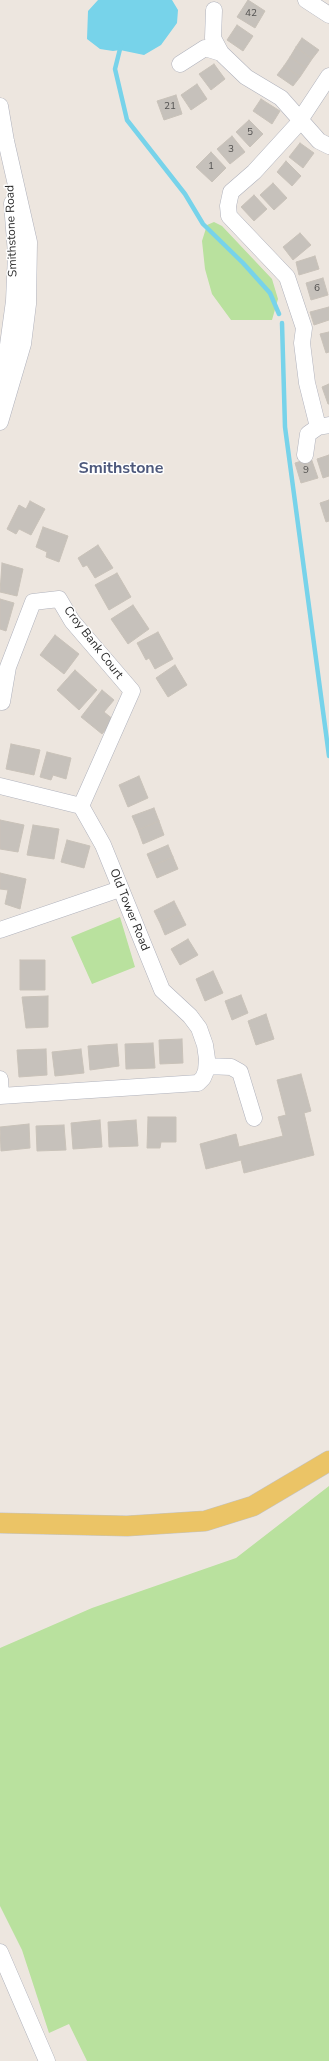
<!DOCTYPE html>
<style>
body{margin:0}
canvas{display:block;background:#ede6df}
</style>
<canvas width="329" height="2061"></canvas>
<script>
const g = document.querySelector('canvas').getContext('2d');
g.lineJoin = 'round';
function paint(path, color) {
  g.fillStyle = color;
  g.fill(path, 'evenodd');
}
function poly(rows) {
  const path = new Path2D();
  for (const r of rows) {
    path.moveTo(r[0], r[1]);
    for (let i = 2; i < r.length; i += 2) path.lineTo(r[i], r[i + 1]);
  }
  return path;
}
function stroke(path, color, width, dash) {
  g.strokeStyle = color;
  g.lineWidth = width;
  g.lineCap = dash ? 'butt' : 'round';
  g.setLineDash(dash || []);
  g.stroke(path);
}
function label(font, color, halo, rows, align = 'center') {
  g.font = font + ' "Nunito Sans",sans-serif';
  g.lineWidth = 3;
  g.setLineDash([]);
  g.textBaseline = 'middle';
  g.strokeStyle = halo;
  g.fillStyle = color;
  for (const [text, x, y, turn = 0] of rows) {
    g.save();
    g.translate(x, y);
    g.rotate((+turn || 0) * Math.PI / 180);
    g.textAlign = isNaN(turn) ? turn : align;
    if (halo) g.strokeText(text, 0, 0);
    g.fillText(text, 0, 0);
    g.restore();
  }
}
const green = poly([
 [214,222,222,226,272,279,278,299,272,320,231,320,212,294,205,269,202,241,207,225],
 [120,917,135,967,92,984,71,937],
 [329,1486,329,2061,87,2061,69,2024,49,2033,22,1950,0,1906,0,1648,92,1608,236,1558]
]);
const water = poly([
 [98,0,172,0,178,10,177,23,161,45,144,55,120,50,113,51,100,49,87,39,88,11]
]);
const stream = poly([
 [121,45,115,69,127,120,185,194,203,224,243,263,270,293,279,314],
 [282,323,285,427,329,756]
]);
const building = poly([
 [248,0,265,11,255,28,237,17,248,0],
 [237,25,253,36,243,51,227,40,237,25],
 [302,38,319,50,312,59,296,47,302,38],
 [296,47,312,59,306,68,290,57,296,47],
 [290,57,306,68,300,77,284,66,290,57],
 [214,64,225,79,211,90,199,74,214,64],
 [284,66,300,77,293,86,277,75,284,66],
 [197,84,207,99,191,110,181,95,197,84],
 [176,95,182,114,164,120,157,101,176,95],
 [261,99,280,111,272,124,253,111,261,99],
 [249,120,263,134,250,147,236,132,249,120],
 [232,136,245,152,230,164,217,149,232,136],
 [300,143,314,153,303,168,289,157,300,143],
 [211,152,226,168,212,182,196,167,211,152],
 [286,161,301,176,292,186,277,172,286,161],
 [273,183,287,198,274,210,260,195,273,183],
 [254,195,267,209,254,221,241,207,254,195],
 [300,233,311,245,293,260,283,247,300,233],
 [315,256,319,269,299,275,296,262,315,256],
 [323,278,328,295,311,300,306,283,323,278],
 [329,307,329,320,314,325,310,312,329,307],
 [329,332,329,352,326,353,320,334,329,332],
 [329,384,329,404,328,404,322,387,329,384],
 [329,455,329,476,323,478,317,459,329,455],
 [311,458,318,478,301,483,295,463,311,458],
 [329,500,329,521,326,522,320,503,329,500],
 [30,501,45,509,31,535,19,529,16,534,7,529,19,505,26,509,30,501],
 [43,527,68,536,59,562,46,557,47,552,36,547,43,527],
 [98,545,113,568,95,578,87,565,83,567,78,558,98,545],
 [2,563,23,569,17,596,0,592,2,563],
 [117,573,131,597,109,610,95,585,117,573],
 [0,599,14,603,6,631,0,629,0,599],
 [133,605,149,629,128,644,111,619,133,605],
 [158,632,173,659,155,669,149,658,146,660,137,643,158,632],
 [55,635,79,654,64,674,40,655,55,635],
 [175,665,187,685,168,697,156,678,175,665],
 [75,670,97,690,79,710,57,690,75,670],
 [102,690,114,700,104,712,114,720,102,734,81,717,102,690],
 [11,744,40,750,34,775,6,769,11,744],
 [47,752,71,758,66,779,53,775,51,780,40,777,47,752],
 [139,776,148,798,128,807,119,785,139,776],
 [154,808,159,821,138,830,132,816,154,808],
 [0,820,24,825,18,852,0,849,0,820],
 [159,821,164,835,143,844,138,830,159,821],
 [33,825,59,829,54,859,27,855,33,825],
 [67,840,90,846,84,868,61,862,67,840],
 [168,845,173,857,152,866,147,854,168,845],
 [173,857,178,869,157,878,152,866,173,857],
 [0,873,26,879,20,909,5,904,8,890,0,889,0,873],
 [174,901,180,913,160,923,154,911,174,901],
 [180,913,186,925,165,935,160,923,180,913],
 [188,939,198,955,180,965,171,949,188,939],
 [20,960,45,960,45,990,20,990,20,960],
 [213,971,223,993,205,1001,196,979,213,971],
 [241,995,248,1013,232,1020,225,1001,241,995],
 [48,996,48,1027,26,1028,22,997,48,996],
 [266,1014,274,1039,256,1045,248,1021,266,1014],
 [182,1039,183,1063,160,1064,159,1040,182,1039],
 [153,1043,155,1068,126,1069,125,1044,153,1043],
 [117,1044,119,1066,90,1070,88,1046,117,1044],
 [46,1049,47,1075,19,1077,17,1050,46,1049],
 [81,1049,84,1073,55,1076,52,1052,81,1049],
 [301,1074,311,1111,304,1113,314,1155,244,1173,241,1160,206,1169,200,1144,236,1134,239,1147,283,1136,278,1117,286,1115,277,1080,301,1074],
 [148,1117,176,1117,176,1142,161,1142,160,1148,147,1148,148,1117],
 [100,1120,102,1147,73,1149,71,1123,100,1120],
 [136,1120,138,1146,109,1147,108,1122,136,1120],
 [29,1124,30,1148,1,1151,0,1127,29,1124],
 [64,1125,66,1150,37,1151,36,1126,64,1125]
]);
const minor = poly([
 [306,0,329,15],
 [214,10,213,38,221,53,246,77,281,98,319,141,329,146],
 [180,64,205,48,221,53],
 [0,106,6,141,29,242,28,304,23,344,0,422],
 [2,389,14,301,16,254,12,203],
 [318,427,307,383,302,343,304,328,287,277,229,216,228,206,231,192,254,172,296,126,329,76],
 [305,455,308,434,318,427,329,425],
 [2,702,8,667,33,602,59,599,72,621,132,691,81,806],
 [0,786,81,806,103,845,162,990,190,1016,199,1028,205,1045,207,1059,206,1071,203,1078,198,1083,0,1096],
 [0,930,120,889],
 [207,1066,231,1067,240,1072,254,1118],
 [0,1079,1,1096],
 [0,1952,47,2061]
]);
const major = poly([
 [0,1523,127,1526,205,1521,253,1506,329,1461]
]);
const numberNames = [
 ["42",251,14],
 ["21",170,107],
 ["5",250,133],
 ["3",231,150],
 ["1",211,167],
 ["6",317,289],
 ["9",306,471]
];
const streetNames = [
 ["Smithstone Road",12,231,-92],
 ["Croy Bank Court",93,643,52],
 ["Old Tower Road",129,910,68]
];
const districtNames = [
 ["Smithstone",121,469]
];
paint(green, '#b9e19e');
paint(water, '#77d3ea');
stroke(stream, '#77d3ea', 4.5);
paint(building, '#c6c1bb');
stroke(building, '#c9c2b9', 1);
stroke(minor, '#b0b2bc', 17);
stroke(major, '#c4c4c4', 21);
stroke(minor, '#fff', 16);
stroke(major, '#ebc466', 20);
label('10px', '#525150', null, numberNames);
label('12px', '#2c2c2c', '#fff', streetNames);
label('bold 16px', '#4e597c', '#fff', districtNames);
</script>
